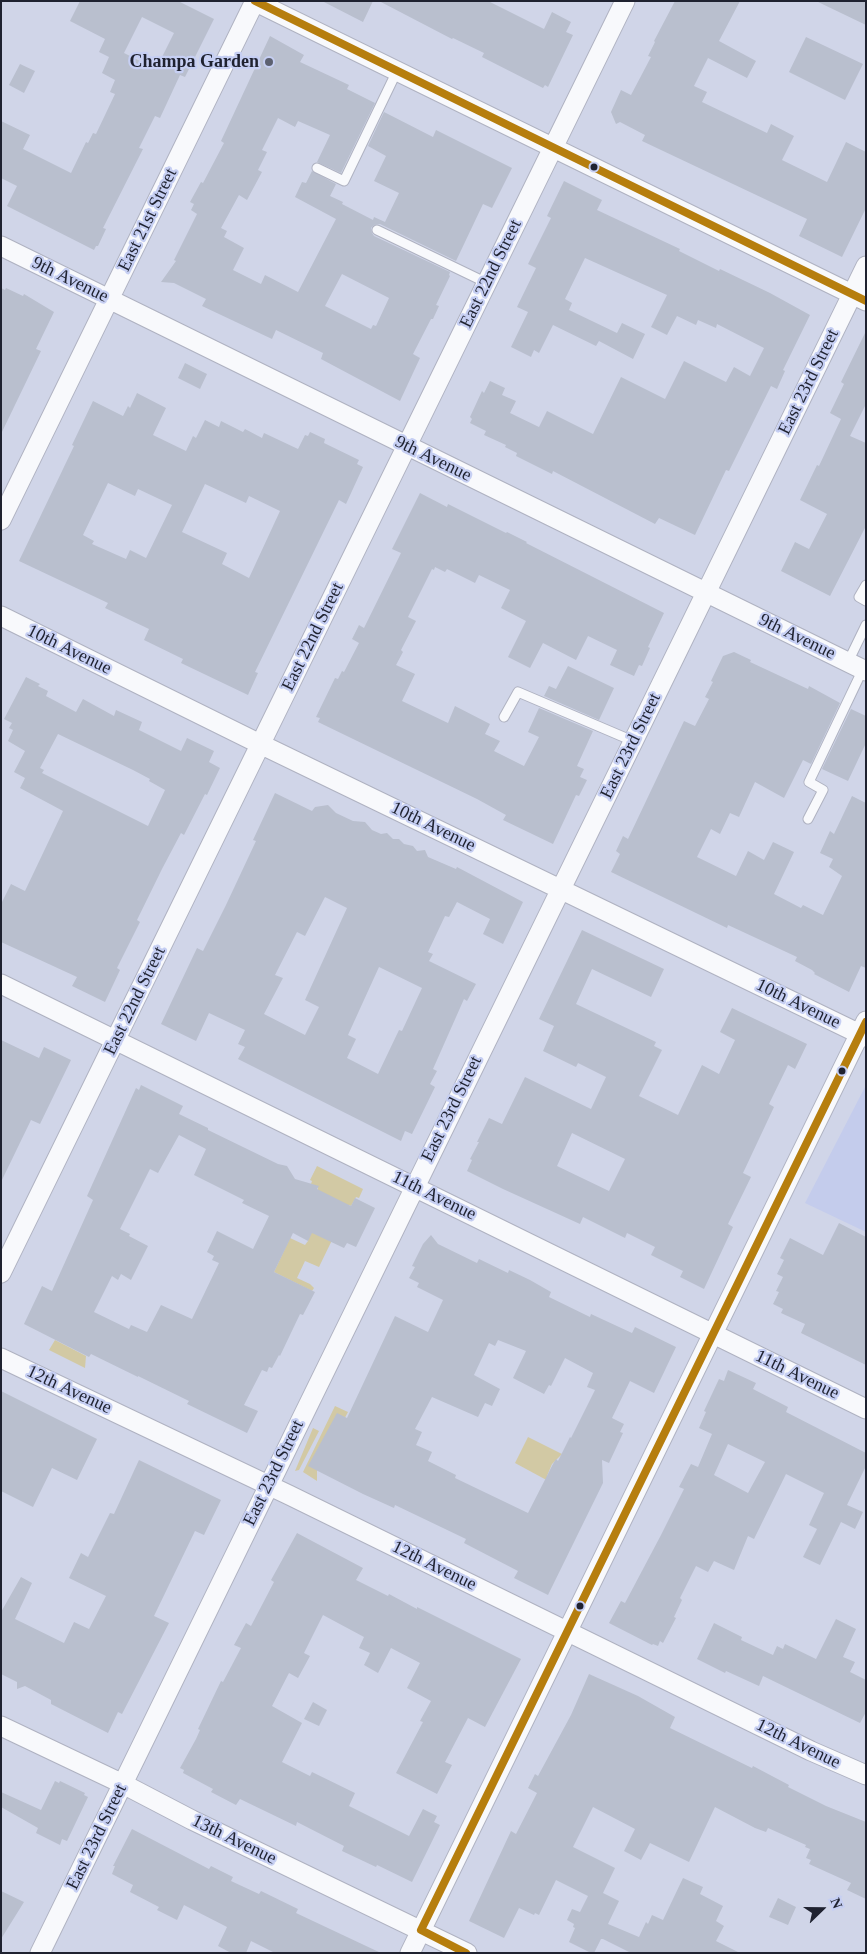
<!DOCTYPE html>
<style>
body{margin:0}
#map{position:relative;width:867px;height:1954px;overflow:hidden;background:#d0d5e8;font-family:"Times New Roman",serif}
canvas{display:block}
.frame{position:absolute;inset:0;border:2px solid #1f2230;pointer-events:none}
.north{position:absolute;left:797px;top:1884px;width:50px;height:50px;-webkit-text-stroke:4px #c6cff3;paint-order:stroke;rotate:68deg;font-size:14px;font-weight:700;line-height:20px;text-align:center;color:#1f2230}
.north::after{content:'';display:block;margin:auto;width:18px;height:22px;background:#1f2230;clip-path:polygon(50% 0,100% 100%,50% 72%,0 100%)}
</style>
<div id="map">
<canvas width="867" height="1954"></canvas>
<div class="frame"></div>
<div class="north">N</div>
</div>
<script>
const g = document.querySelector('canvas').getContext('2d');
g.lineJoin = 'round';
function paint(path, color) {
  g.fillStyle = color;
  g.fill(path, 'evenodd');
}
function poly(rows) {
  const path = new Path2D();
  for (const r of rows) {
    path.moveTo(r[0], r[1]);
    for (let i = 2; i < r.length; i += 2) path.lineTo(r[i], r[i + 1]);
  }
  return path;
}
function stroke(path, color, width, dash) {
  g.strokeStyle = color;
  g.lineWidth = width;
  g.lineCap = dash ? 'butt' : 'round';
  g.setLineDash(dash || []);
  g.stroke(path);
}
function label(font, color, halo, rows, align = 'center') {
  g.font = font + ' "Times New Roman",serif';
  g.lineWidth = 4.5;
  g.setLineDash([]);
  g.textBaseline = 'middle';
  g.strokeStyle = halo;
  g.fillStyle = color;
  for (const [text, x, y, turn = 0] of rows) {
    g.save();
    g.translate(x, y);
    g.rotate((+turn || 0) * Math.PI / 180);
    g.textAlign = isNaN(turn) ? turn : align;
    if (halo) g.strokeText(text, 0, 0);
    g.fillText(text, 0, 0);
    g.restore();
  }
}
const built = poly([
 [866,1085,866,1232,805,1203]
]);
const green = poly([
 [317,1166,363,1189,359,1198,356,1197,351,1206,349,1205,319,1267,305,1261,297,1278,310,1284,314,1288,312,1291,274,1272,290,1238,305,1245,308,1241,318,1187,311,1184,312,1181,310,1180],
 [55,1340,86,1356,85,1368,49,1350],
 [335,1406,348,1412,317,1470,317,1481,303,1472],
 [313,1428,319,1431,299,1470,295,1471],
 [528,1437,562,1454,552,1464,547,1476,552,1483,515,1463]
]);
const building = poly([
 [80,1,178,1,214,19,185,77,180,75,160,118,155,116,139,148,143,149,103,228,106,229,98,246,96,246,94,250,7,206,17,186,1,178,1,121,30,135,23,149,71,173,86,142,88,143,93,133,96,134,115,94,110,92,115,80,102,73,109,57,99,52,105,39,70,21],
 [142,17,174,33,156,69,124,53],
 [322,1,373,1,363,22],
 [379,1,488,1,544,29,552,12,571,22,566,32,573,35,548,87,545,85,543,88,482,57,484,53,453,38,452,39],
 [675,1,740,1,719,41,756,61,747,78,708,58,694,86,707,92,702,102,767,133,771,124,794,136,782,160,827,182,846,142,866,152,866,208,842,257,799,236,807,219,642,141,645,135,620,122,616,124,611,112,621,90,631,95,651,57,648,56,655,42,654,41],
 [816,1,866,1,866,25],
 [270,36,304,55,300,62,349,85,347,89,375,103,341,173,317,162,330,135,298,121,295,127,278,118,262,150,267,152,258,170,262,172,247,200,239,195,221,228,227,231,224,237,244,248,233,270,261,284,265,275,298,292,336,219,295,197,302,182,306,183,312,171,336,184,330,196,343,202,342,204,373,220,374,217,385,222,399,193,374,181,386,156,368,146,384,112,433,137,436,130,512,168,492,208,483,204,456,261,380,224,374,225,371,228,372,233,374,236,450,272,449,275,450,276,436,305,439,306,433,319,431,319,413,354,420,358,400,401,321,359,323,353,276,330,272,339,202,306,206,299,174,283,161,282,176,261,174,260,197,214,191,210,194,204,190,202,201,182,203,183,224,143,221,141],
 [342,274,389,298,376,326,373,325,371,329,325,306],
 [806,37,863,64,845,100,789,72],
 [20,64,35,71,24,93,9,85],
 [564,181,602,200,597,210,680,249,679,251,719,271,720,269,770,293,810,315,783,370,785,371,777,389,771,386,729,471,726,470,695,535,659,518,655,524,553,471,552,474,516,456,517,453,505,447,506,445,484,435,486,431,470,423,472,419,470,417,482,391,484,393,490,381,505,388,502,395,516,401,510,413,539,427,547,411,593,434,621,377,665,399,684,361,726,382,734,367,750,376,764,348,717,324,716,328,698,320,696,325,677,316,667,335,651,327,667,295,585,258,565,299,572,303,569,310,617,333,622,323,645,334,633,359,599,341,596,346,553,325,539,353,534,350,531,357,511,347,528,312,517,307,536,268,528,264,551,218,547,216],
 [1,288,5,290,6,288,23,296,24,294,54,312,36,349,41,351,1,434],
 [866,331,866,404,850,436,866,443,866,526,830,596,781,571,795,542,809,549,827,514,800,500,817,465,819,466,841,419,830,413,844,384,841,382],
 [185,363,207,374,200,389,178,378],
 [137,393,166,408,153,435,186,451,193,436,196,438,205,420,219,427,221,421,243,432,245,429,262,438,264,433,298,449,305,435,308,436,310,432,325,439,324,443,359,460,357,464,363,467,346,504,339,500,255,672,258,673,248,695,181,663,183,659,144,640,149,629,105,608,108,603,19,561,74,446,72,445,93,401,123,416,128,406,130,408],
 [108,483,135,496,138,489,172,505,146,558,130,550,126,559,92,544,94,541,83,535],
 [205,484,246,503,249,496,280,511,249,578,222,564,227,553,182,532],
 [420,493,447,507,448,504,506,533,507,532,527,542,526,543,664,613,648,647,650,648,642,666,639,665,634,676,610,665,617,650,588,636,576,660,543,643,530,668,508,657,526,621,501,608,510,590,479,575,475,583,447,569,445,572,435,567,434,570,432,569,408,617,416,621,401,650,403,652,396,665,415,674,402,701,448,723,455,706,490,724,485,734,500,741,494,751,524,766,539,737,528,732,539,708,593,731,577,766,584,769,580,777,587,780,579,796,576,795,553,844,503,820,506,815,477,799,318,722,320,718,316,717,335,678,338,679,342,671,344,672,359,643,352,639,359,625,364,628,401,553,392,549],
 [734,652,751,660,750,662,808,689,809,686,840,703,811,764,803,760,784,798,755,782,739,817,730,813,720,834,711,829,697,857,736,876,748,851,764,860,773,842,794,852,774,894,801,908,803,905,823,915,842,876,829,867,833,859,820,853,830,831,834,834,852,796,866,803,866,968,861,966,849,992,814,974,815,973,812,970,795,961,797,957,728,925,727,928,611,872,620,854,616,851,623,836,628,839,684,721,695,726,709,699,705,697,713,682,711,681,723,656],
 [568,666,614,688,599,720,544,696,549,686,556,689],
 [26,677,40,684,38,686,48,691,46,696,76,712,83,699,114,716,116,710,142,722,139,730,181,751,187,738,214,751,209,762,220,768,207,795,205,794,184,835,181,833,162,869,137,920,140,922,117,968,120,970,105,1002,72,986,77,977,1,942,1,904,11,884,25,891,63,811,20,788,25,778,14,772,25,751,8,741,13,730,9,728,12,723,4,719],
 [58,734,133,770,150,779,149,781,165,790,148,826,42,773,44,770,40,768],
 [851,709,866,716,866,743,848,781,822,769],
 [275,793,312,811,315,807,328,805,336,813,353,821,365,822,372,830,381,834,387,833,393,839,399,839,404,844,413,846,417,851,425,850,428,857,456,869,457,867,523,902,503,944,483,934,490,919,457,902,449,917,445,916,428,952,433,954,429,961,476,984,467,1001,464,999,433,1069,437,1071,430,1084,435,1087,412,1134,405,1131,401,1141,238,1059,245,1047,238,1044,245,1030,209,1013,196,1041,161,1024,197,948,203,951,226,905,256,841,253,840],
 [325,897,347,908,305,1000,319,1007,305,1035,264,1014,283,978,275,975,297,932,305,936],
 [379,967,422,988,402,1031,399,1030,378,1074,347,1058,356,1039,348,1035],
 [582,930,664,969,651,997,592,969,576,1004,656,1042,654,1046,662,1050,639,1096,678,1115,702,1065,719,1074,735,1040,720,1032,732,1008,807,1044,795,1069,788,1065,769,1104,774,1107,743,1173,751,1177,728,1224,733,1227,704,1289,680,1277,683,1271,651,1255,655,1247,627,1233,625,1238,583,1217,580,1224,503,1189,467,1171,472,1160,470,1159,479,1142,477,1142,489,1118,502,1124,525,1077,591,1109,606,1077,578,1063,576,1067,543,1051,554,1026,539,1019],
 [572,1133,625,1159,609,1191,557,1166],
 [1,1040,39,1058,44,1047,71,1060,40,1124,31,1120,1,1182],
 [141,1085,183,1106,179,1114,208,1128,208,1130,278,1164,287,1166,295,1179,319,1186,317,1189,351,1206,355,1198,375,1208,356,1247,347,1243,344,1248,312,1233,308,1241,293,1233,274,1272,315,1292,303,1315,300,1314,280,1356,279,1355,272,1368,269,1367,267,1372,262,1370,244,1405,258,1411,247,1433,187,1404,189,1401,138,1376,138,1377,91,1354,89,1357,24,1324,42,1286,52,1291,93,1200,87,1196,136,1088,139,1090],
 [179,1135,206,1149,194,1175,244,1200,242,1203,269,1216,253,1249,217,1231,207,1252,214,1256,212,1260,219,1263,192,1319,161,1305,147,1332,131,1325,129,1329,94,1312,112,1276,118,1280,121,1274,131,1280,148,1246,129,1236,130,1234,120,1229,150,1169,158,1173],
 [839,1223,866,1237,866,1365,801,1333,805,1324,781,1313,783,1309,773,1304,779,1292,776,1291,783,1277,777,1274,784,1260,780,1258,790,1238,823,1255],
 [431,1235,438,1244,477,1263,479,1259,508,1273,509,1270,530,1280,551,1292,549,1297,590,1317,591,1314,632,1333,635,1327,676,1347,654,1393,630,1381,612,1418,624,1424,620,1432,623,1433,609,1463,602,1460,603,1483,548,1595,514,1578,518,1571,464,1543,466,1539,395,1505,394,1508,363,1494,308,1466,337,1413,347,1418,395,1316,428,1332,443,1300,417,1287,419,1283,409,1278,415,1267,412,1266,423,1244],
 [498,1340,526,1351,513,1378,544,1394,549,1385,551,1386,565,1358,593,1373,587,1387,595,1390,571,1438,570,1437,558,1461,556,1459,553,1464,528,1513,455,1478,456,1475,428,1461,432,1452,416,1445,422,1432,415,1429,432,1397,478,1417,485,1403,492,1406,500,1389,474,1375,489,1343,495,1346],
 [728,1370,756,1383,753,1389,788,1407,786,1412,866,1453,866,1466,847,1505,863,1512,855,1529,841,1522,820,1565,803,1557,817,1529,809,1525,824,1493,786,1474,754,1539,748,1536,734,1570,714,1561,708,1572,696,1566,680,1598,682,1600,674,1617,676,1618,663,1643,660,1641,658,1646,653,1644,652,1645,609,1623,621,1601,625,1603,661,1535,684,1489,679,1487,691,1464,698,1467,712,1434,699,1428,706,1412,704,1411,719,1379,724,1381],
 [728,1444,765,1462,748,1493,714,1475],
 [1,1391,97,1439,77,1480,52,1468,33,1507,1,1491],
 [139,1460,221,1500,204,1535,195,1531,154,1616,169,1623,122,1714,118,1712,108,1733,51,1704,51,1700,25,1686,17,1689,17,1682,1,1674,1,1612,21,1577,32,1583,15,1619,64,1643,74,1622,89,1629,106,1596,69,1578,81,1553,88,1557,110,1513,114,1514],
 [297,1533,363,1568,356,1580,388,1596,389,1594,417,1609,417,1607,521,1659,485,1727,468,1718,445,1762,452,1765,437,1794,396,1773,423,1722,420,1721,431,1701,407,1688,420,1663,391,1648,378,1673,364,1665,370,1653,359,1648,364,1637,323,1615,304,1653,310,1656,298,1678,289,1673,272,1706,302,1723,282,1762,310,1776,312,1772,355,1793,349,1806,409,1836,423,1809,437,1816,434,1822,440,1825,412,1882,377,1865,376,1867,342,1851,344,1846,297,1822,296,1826,240,1799,236,1805,211,1792,213,1789,183,1773,184,1770,180,1768,196,1739,200,1730,198,1729,221,1681,223,1682,241,1648,234,1645,246,1623,251,1626,274,1582,271,1580],
 [836,1619,856,1629,843,1657,855,1662,850,1672,866,1680,866,1712,860,1723,763,1676,759,1686,726,1671,725,1673,697,1659,714,1623,742,1637,741,1640,773,1655,777,1646,783,1649,785,1644,816,1659],
 [589,1674,638,1696,675,1717,670,1728,752,1768,753,1766,789,1785,788,1787,826,1806,866,1822,866,1899,847,1890,851,1883,809,1864,811,1860,806,1858,810,1849,805,1847,806,1845,768,1828,766,1832,755,1828,715,1807,689,1862,650,1843,641,1860,624,1851,635,1829,593,1807,573,1847,615,1868,603,1893,619,1901,608,1924,639,1937,646,1922,648,1924,652,1915,663,1920,683,1878,703,1887,700,1894,723,1906,716,1921,724,1926,716,1941,740,1953,631,1953,603,1939,601,1939,594,1953,591,1953,569,1942,575,1928,573,1927,574,1924,567,1920,572,1909,580,1912,588,1896,556,1880,539,1915,535,1913,534,1915,519,1908,504,1938,469,1921,511,1831,516,1834,537,1793,528,1788,535,1774,538,1776,571,1715],
 [313,1702,327,1710,319,1726,304,1719],
 [55,1781,59,1783,60,1781,85,1793,84,1795,88,1797,67,1841,62,1839,60,1845,36,1833,38,1828,1,1807,1,1792,41,1810],
 [132,1829,209,1869,211,1866,233,1877,231,1881,259,1894,261,1891,298,1909,296,1913,381,1953,275,1953,251,1941,246,1953,231,1953,218,1946,227,1927,184,1905,177,1920,157,1910,159,1907,130,1892,133,1885,112,1874,115,1866,113,1866],
 [1,1891,24,1902,1,1939],
 [778,1898,796,1907,788,1925,769,1917]
]);
const lane = poly([
 [317,168,344,181,397,71],
 [377,230,487,283],
 [866,585,859,597,866,601],
 [848,662,866,625],
 [504,717,518,692,633,741],
 [808,819,823,790,809,782,863,669]
]);
const street = poly([
 [254,1,866,301],
 [1,246,866,671],
 [1,520,255,1],
 [1,616,260,744,866,1037],
 [1,984,866,1409],
 [1,1273,625,1],
 [1,1358,289,1495,811,1751,866,1775],
 [1,1726,123,1784,192,1820,467,1953],
 [40,1953,866,266],
 [410,1953,866,1021]
]);
const bus1 = poly([
 [255,1,866,301],
 [421,1930,866,1022],
 [421,1930,466,1953]
]);
const markers = [
 [269,62,5,"#5d6170"],
 [594,167,4.5,"#1f2230"],
 [842,1071,4.5,"#1f2230"],
 [580,1606,4.5,"#1f2230"]
];
const poiNames = [
 ["Champa Garden",259,62]
];
const streetNames = [
 ["East 21st Street",148,220,-64],
 ["East 22nd Street",491,274,-64],
 ["9th Avenue",70,280,26],
 ["East 23rd Street",809,382,-64],
 ["9th Avenue",433,459,26],
 ["East 22nd Street",313,637,-64],
 ["9th Avenue",797,637,26],
 ["10th Avenue",69,650,26],
 ["East 23rd Street",631,746,-64],
 ["10th Avenue",433,827,26],
 ["East 22nd Street",135,1001,-64],
 ["10th Avenue",798,1004,26],
 ["East 23rd Street",452,1109,-64],
 ["11th Avenue",434,1196,26],
 ["11th Avenue",797,1375,26],
 ["12th Avenue",69,1390,25],
 ["East 23rd Street",274,1473,-64],
 ["12th Avenue",434,1566,26],
 ["12th Avenue",798,1744,26],
 ["East 23rd Street",97,1837,-64],
 ["13th Avenue",234,1840,26]
];
paint(built, '#c4ccec');
paint(green, '#d2c9a4');
paint(building, '#b9bfce');
stroke(lane, '#afb2c1', 11);
stroke(street, '#afb2c1', 21);
stroke(lane, '#f8f9fc', 9);
stroke(street, '#f8f9fc', 19);
stroke(bus1, '#b67e0e', 8);
for (const [x, y, r, color] of markers) {
  const dot = new Path2D();
  dot.arc(x, y, r, 0, 2 * Math.PI);
  g.fillStyle = color;
  g.fill(dot);
  stroke(dot, '#c6cff3', 2);
}
label('bold 18px', '#1f2230', '#c6cff3', poiNames, 'right');
label('18px', '#1f2230', '#c6cff3', streetNames);
</script>
